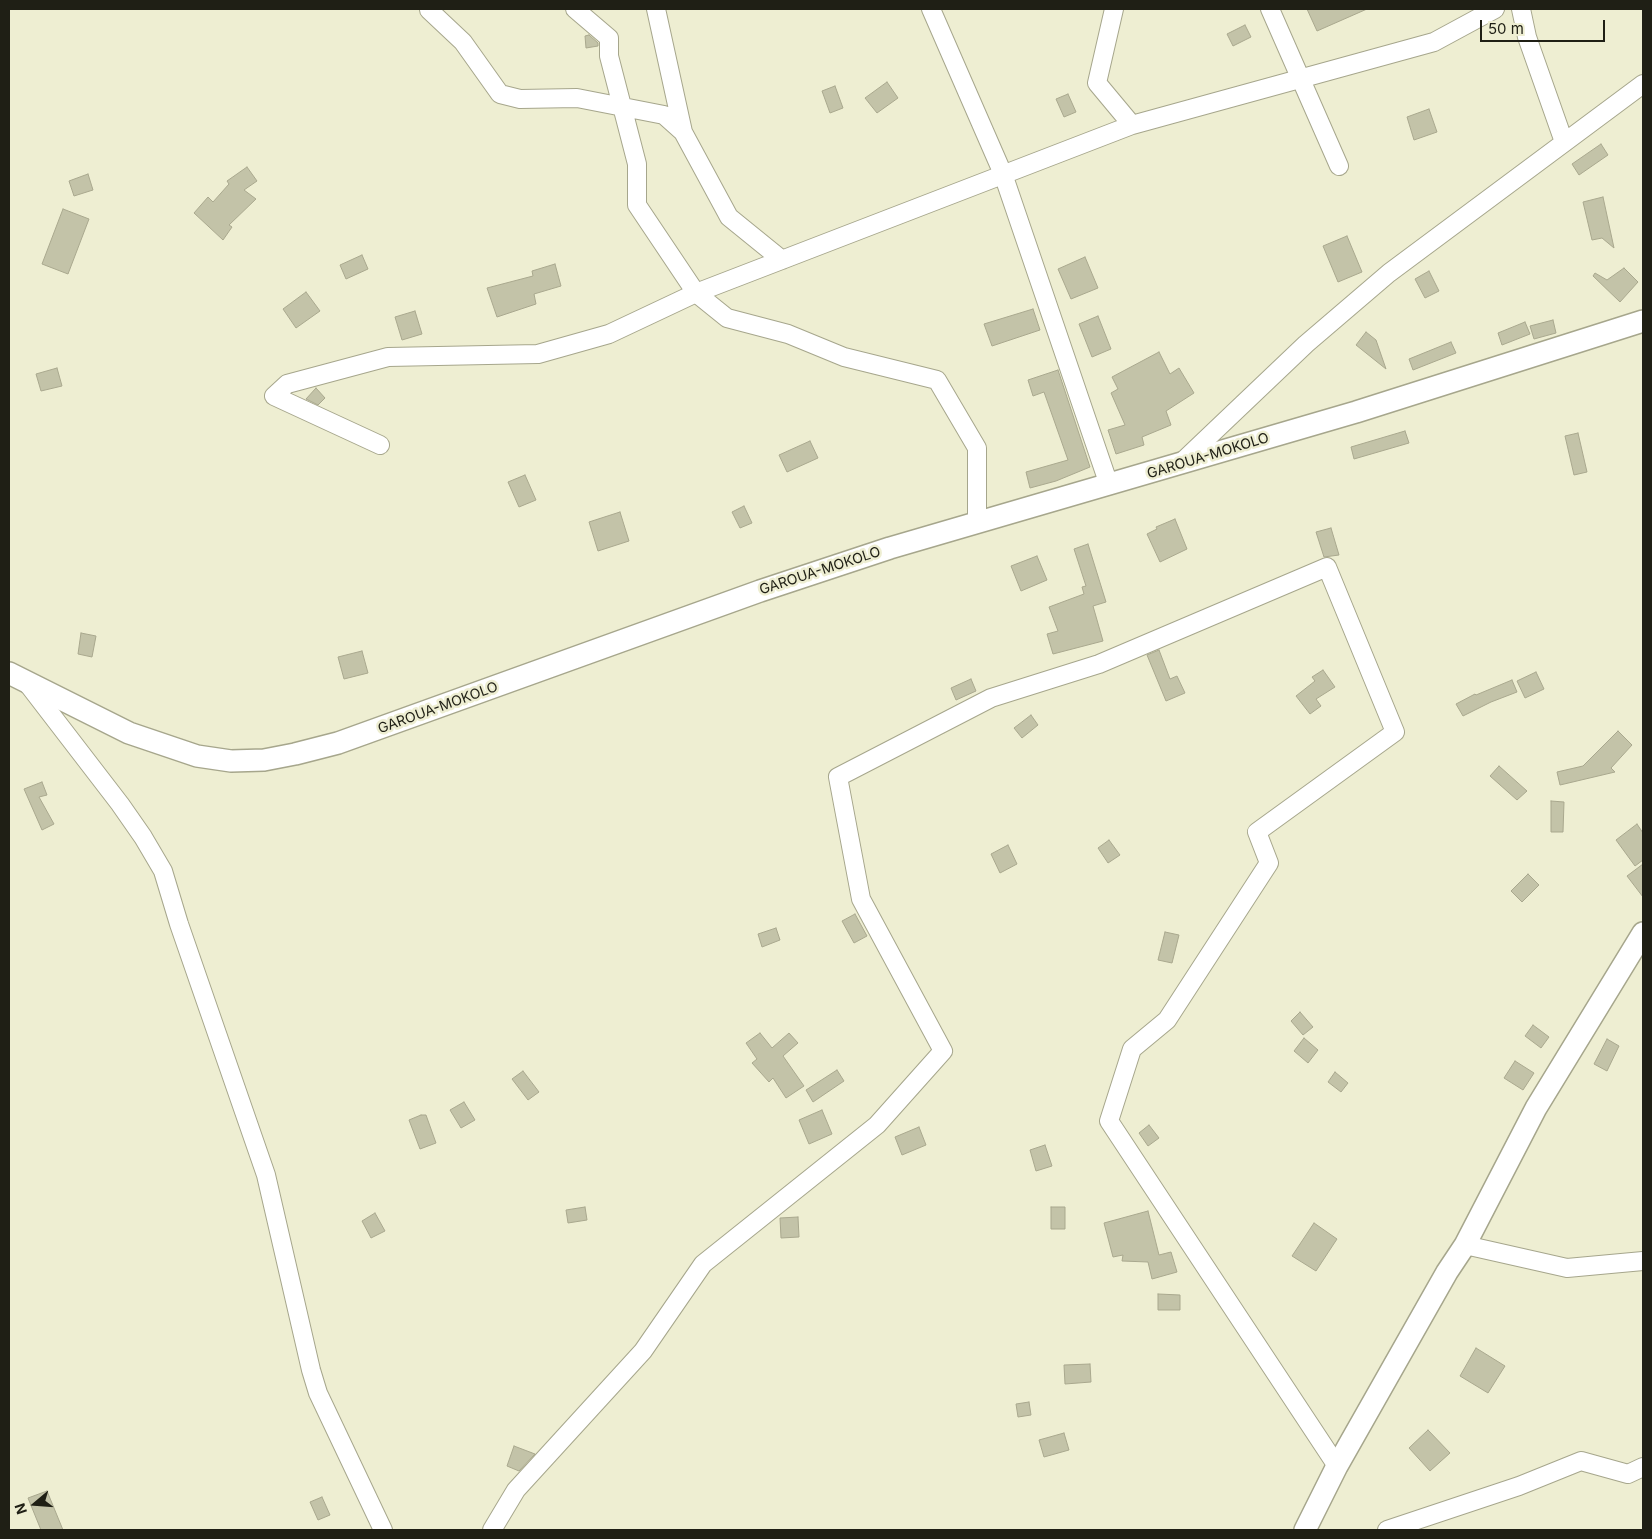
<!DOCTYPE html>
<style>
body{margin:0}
#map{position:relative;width:1652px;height:1539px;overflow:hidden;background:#eeeed2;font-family:Inter,sans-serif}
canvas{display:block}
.frame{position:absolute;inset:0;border:10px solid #1f1f15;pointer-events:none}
.north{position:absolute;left:10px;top:1479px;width:50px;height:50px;-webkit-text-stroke:4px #eeeed2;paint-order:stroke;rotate:252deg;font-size:14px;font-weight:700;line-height:20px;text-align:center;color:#1f1f15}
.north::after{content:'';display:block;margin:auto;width:18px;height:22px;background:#1f1f15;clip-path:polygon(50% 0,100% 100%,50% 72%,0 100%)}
.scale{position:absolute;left:1480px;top:20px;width:125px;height:22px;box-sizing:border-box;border:2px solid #1f1f15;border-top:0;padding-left:6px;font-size:15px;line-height:18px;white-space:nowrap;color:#1f1f15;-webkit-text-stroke:4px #eeeed2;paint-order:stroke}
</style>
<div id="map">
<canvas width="1652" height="1539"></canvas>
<div class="frame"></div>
<div class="north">N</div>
<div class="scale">50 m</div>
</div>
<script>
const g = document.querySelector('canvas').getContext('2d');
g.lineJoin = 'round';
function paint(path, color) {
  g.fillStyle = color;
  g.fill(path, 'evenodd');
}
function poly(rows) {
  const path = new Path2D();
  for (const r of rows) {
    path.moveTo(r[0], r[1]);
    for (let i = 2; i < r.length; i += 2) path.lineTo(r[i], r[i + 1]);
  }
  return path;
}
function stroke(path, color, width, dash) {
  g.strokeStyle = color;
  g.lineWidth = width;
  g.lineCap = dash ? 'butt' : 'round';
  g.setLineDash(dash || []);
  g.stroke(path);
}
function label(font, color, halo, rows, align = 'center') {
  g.font = font + ' Inter,sans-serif';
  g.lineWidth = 5;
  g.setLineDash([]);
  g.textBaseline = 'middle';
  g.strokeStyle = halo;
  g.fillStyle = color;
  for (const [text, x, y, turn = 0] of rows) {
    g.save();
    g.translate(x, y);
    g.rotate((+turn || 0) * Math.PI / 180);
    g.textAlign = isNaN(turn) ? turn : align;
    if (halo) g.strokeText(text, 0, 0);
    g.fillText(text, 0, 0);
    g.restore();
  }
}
const building = poly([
 [1307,9,1367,9,1317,31,1307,9],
 [1245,25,1251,37,1233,46,1227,34,1245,25],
 [589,35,598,43,598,46,586,48,585,36,589,35],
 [887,82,898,98,877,113,865,98,887,82],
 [835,86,843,108,830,113,822,91,835,86],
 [1068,94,1076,112,1064,117,1056,99,1068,94],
 [1429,109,1437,132,1414,140,1407,117,1429,109],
 [1601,144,1608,155,1579,175,1572,164,1601,144],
 [247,167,257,181,244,190,256,199,229,225,232,227,223,240,194,213,208,197,213,202,229,184,227,181,247,167],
 [88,174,93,190,74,196,69,181,88,174],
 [1603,197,1614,248,1602,238,1592,240,1583,202,1603,197],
 [63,209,89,219,68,274,42,264,63,209],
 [1347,236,1362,272,1338,282,1323,246,1347,236],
 [362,255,368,269,346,279,340,265,362,255],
 [1085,257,1098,288,1071,299,1058,269,1085,257],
 [555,264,561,286,534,294,536,304,497,317,487,288,533,276,532,271,555,264],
 [1624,268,1638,282,1620,302,1593,276,1595,273,1607,280,1624,268],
 [1429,271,1439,291,1425,298,1415,279,1429,271],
 [306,292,320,311,296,328,283,309,306,292],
 [1033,309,1040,330,992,346,984,324,1033,309],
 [415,311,422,334,402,340,395,317,415,311],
 [1098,316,1111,349,1092,357,1079,324,1098,316],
 [1553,320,1556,333,1534,339,1530,326,1553,320],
 [1525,322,1530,334,1502,345,1498,333,1525,322],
 [1366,332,1376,340,1386,369,1356,345,1366,332],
 [1451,342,1456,353,1413,370,1409,359,1451,342],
 [1159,352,1170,374,1179,368,1194,393,1166,411,1171,425,1142,437,1144,445,1116,454,1108,430,1125,425,1111,393,1118,389,1112,377,1159,352],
 [57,368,62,386,41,391,36,374,57,368],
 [1058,370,1090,467,1056,481,1030,488,1026,472,1068,460,1044,392,1033,396,1028,380,1058,370],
 [316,388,325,398,318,405,306,399,316,388],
 [1405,431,1409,443,1354,459,1351,447,1405,431],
 [1578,433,1587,472,1574,475,1565,436,1578,433],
 [810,441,818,458,787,472,779,455,810,441],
 [525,475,536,500,519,507,508,482,525,475],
 [744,506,752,523,740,528,732,512,744,506],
 [620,512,629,541,598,551,589,522,620,512],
 [1175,519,1187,549,1160,562,1147,534,1157,529,1156,527,1175,519],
 [1331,528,1339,555,1324,557,1316,532,1331,528],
 [1088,544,1106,602,1093,606,1103,641,1053,654,1047,634,1058,631,1049,607,1084,594,1082,587,1086,586,1074,549,1088,544],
 [1037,556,1047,580,1021,591,1011,566,1037,556],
 [81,633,96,636,92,657,78,654,81,633],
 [1159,650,1170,679,1177,676,1185,693,1166,701,1147,655,1159,650],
 [362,651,368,673,344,679,338,657,362,651],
 [1323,670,1335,687,1316,699,1321,706,1310,714,1296,696,1315,681,1312,677,1323,670],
 [1536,672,1544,689,1525,698,1517,681,1536,672],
 [971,679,976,691,956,700,951,688,971,679],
 [1512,680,1517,692,1491,702,1463,716,1456,704,1475,694,1476,695,1512,680],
 [1031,715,1038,725,1022,738,1014,728,1031,715],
 [1618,731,1632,745,1611,768,1615,772,1560,785,1557,772,1583,766,1618,731],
 [1499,766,1527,791,1517,800,1490,776,1499,766],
 [42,782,47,795,39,797,54,824,42,830,24,789,42,782],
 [1551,801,1564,802,1563,832,1551,832,1551,801],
 [1637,824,1643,833,1643,860,1635,866,1616,840,1637,824],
 [1109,840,1120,855,1108,863,1098,848,1109,840],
 [1008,845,1017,864,1000,873,991,854,1008,845],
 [1643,864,1643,897,1627,876,1643,864],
 [1528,874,1539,885,1522,902,1511,891,1528,874],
 [855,914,867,936,854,943,842,921,855,914],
 [776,928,780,940,762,947,758,934,776,928],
 [1165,932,1179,935,1172,963,1158,960,1165,932],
 [1300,1012,1313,1027,1303,1035,1291,1021,1300,1012],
 [1533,1025,1549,1037,1541,1048,1525,1036,1533,1025],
 [760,1033,772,1048,789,1033,798,1043,783,1056,804,1086,786,1098,773,1078,769,1082,752,1063,757,1059,746,1043,760,1033],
 [1304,1038,1318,1050,1308,1063,1294,1051,1304,1038],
 [1607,1039,1619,1046,1607,1071,1594,1064,1607,1039],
 [1515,1061,1534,1073,1523,1090,1504,1078,1515,1061],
 [837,1070,844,1081,813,1102,806,1090,837,1070],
 [523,1071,539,1092,528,1100,512,1079,523,1071],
 [1335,1072,1348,1083,1341,1092,1328,1082,1335,1072],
 [464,1102,475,1120,461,1128,450,1110,464,1102],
 [822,1110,832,1134,809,1144,799,1120,822,1110],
 [421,1115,426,1115,436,1143,420,1149,409,1120,421,1115],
 [1149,1125,1159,1138,1148,1146,1139,1133,1149,1125],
 [919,1127,926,1145,902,1155,895,1137,919,1127],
 [1045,1145,1052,1166,1036,1171,1030,1150,1045,1145],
 [585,1207,587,1220,568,1223,566,1210,585,1207],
 [1051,1207,1065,1207,1065,1229,1051,1229,1051,1207],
 [1148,1211,1159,1255,1171,1252,1177,1272,1152,1279,1148,1262,1122,1261,1123,1255,1113,1257,1104,1223,1148,1211],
 [375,1213,385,1231,371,1238,362,1221,375,1213],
 [798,1217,799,1237,781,1238,780,1218,798,1217],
 [1314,1223,1337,1239,1316,1271,1292,1256,1314,1223],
 [1158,1294,1180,1295,1180,1310,1158,1310,1158,1294],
 [1476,1348,1505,1366,1488,1393,1460,1376,1476,1348],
 [1090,1364,1091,1382,1065,1384,1064,1365,1090,1364],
 [1029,1402,1031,1415,1018,1417,1016,1404,1029,1402],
 [1428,1430,1450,1453,1430,1471,1409,1448,1428,1430],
 [1064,1433,1069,1450,1044,1457,1039,1440,1064,1433],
 [514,1446,535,1454,519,1471,507,1466,514,1446],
 [47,1491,63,1530,41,1530,28,1498,47,1491],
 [322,1497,330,1515,318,1520,310,1502,322,1497]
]);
const minor = poly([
 [575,9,609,38,609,56,637,164,637,205,696,293,727,318,788,334,844,357,937,380,977,448,977,523],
 [656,9,683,132],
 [931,9,1003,174,1109,485],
 [1114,9,1097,83,1132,125],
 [1270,9,1339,166],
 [1521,9,1527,37,1564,142],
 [429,10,463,42,500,94,520,99,577,98,664,115,683,132,729,217,782,260],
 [380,445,274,396,287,384,388,357,538,354,609,334,696,293,1132,125,1434,42,1495,9],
 [1182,462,1306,344,1389,273,1643,84],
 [27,683,120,804,143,837,163,871,179,924,266,1175,311,1370,318,1393,383,1530],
 [1465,1245,1567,1268,1643,1261],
 [492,1530,516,1490,643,1351,703,1264,877,1125,943,1051,861,899,838,777,991,698,1099,664,1327,567,1395,732,1257,832,1269,863,1167,1020,1132,1049,1109,1121,1337,1466],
 [1387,1530,1519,1486,1581,1461,1628,1474,1643,1467]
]);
const major = poly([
 [9,673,129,733,197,756,231,761,264,760,295,754,338,743,760,591,890,548,1356,412,1643,321],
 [1305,1530,1337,1466,1447,1272,1465,1245,1536,1108,1643,933]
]);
const streetNames = [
 ["GAROUA-MOKOLO",1208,456,-17],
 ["GAROUA-MOKOLO",820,571,-18],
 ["GAROUA-MOKOLO",438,708,-20]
];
paint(building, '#c3c3a8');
stroke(building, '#a9a88e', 1);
stroke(minor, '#a6a68c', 20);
stroke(major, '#a6a68c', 24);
stroke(minor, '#fff', 18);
stroke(major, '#fff', 21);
label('14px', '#1f1f15', '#eeeed2', streetNames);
</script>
